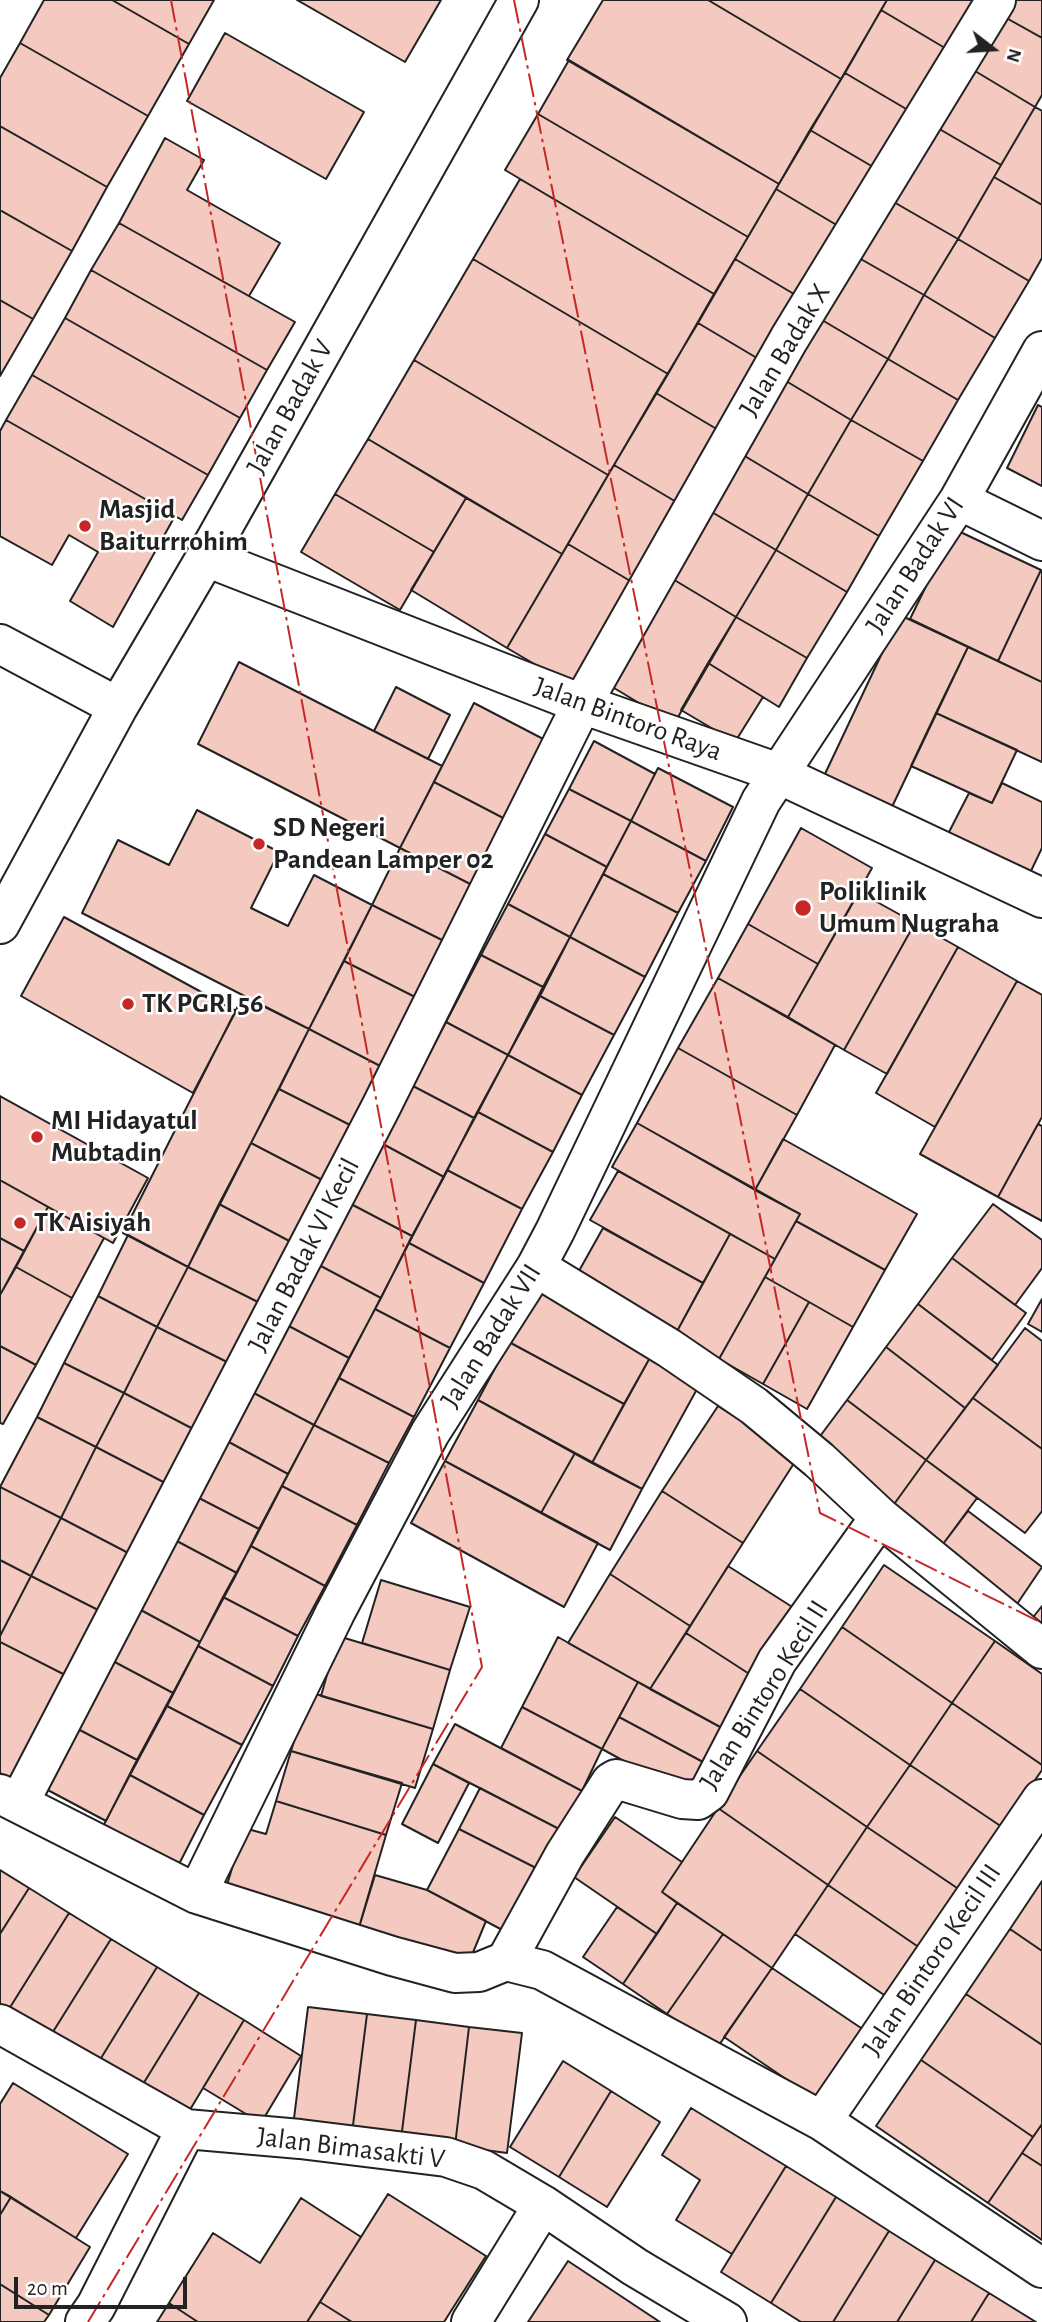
<!DOCTYPE html>
<style>
body{margin:0}
#map{position:relative;width:1042px;height:2322px;overflow:hidden;background:#fff;font-family:"Alegreya Sans",sans-serif}
canvas{display:block}
.north{position:absolute;left:958px;top:14px;width:70px;height:70px;-webkit-text-stroke:5px #fff;paint-order:stroke;rotate:107deg;font-size:19px;font-weight:700;line-height:28px;text-align:center;color:#222}
.north::after{content:'';display:block;margin:auto;width:24px;height:32px;background:#222;clip-path:polygon(50% 0,100% 100%,50% 72%,0 100%)}
.scale{position:absolute;left:14px;top:2277px;width:173px;height:32px;box-sizing:border-box;border:4px solid #222;border-top:0;padding-left:9px;font-size:21px;line-height:24px;white-space:nowrap;color:#222;-webkit-text-stroke:5px #fff;paint-order:stroke}
</style>
<div id="map">
<canvas width="1042" height="2322"></canvas>
<div class="north">N</div>
<div class="scale">20 m</div>
</div>
<script>
const g = document.querySelector('canvas').getContext('2d');
g.lineJoin = 'round';
function paint(path, color) {
  g.fillStyle = color;
  g.fill(path, 'evenodd');
}
function poly(rows) {
  const path = new Path2D();
  for (const r of rows) {
    path.moveTo(r[0], r[1]);
    for (let i = 2; i < r.length; i += 2) path.lineTo(r[i], r[i + 1]);
  }
  return path;
}
function stroke(path, color, width, dash) {
  g.strokeStyle = color;
  g.lineWidth = width;
  g.lineCap = dash ? 'butt' : 'round';
  g.setLineDash(dash || []);
  g.stroke(path);
}
function label(font, color, halo, rows, align = 'center') {
  g.font = font + ' "Alegreya Sans",sans-serif';
  g.lineWidth = 5;
  g.setLineDash([]);
  g.textBaseline = 'middle';
  g.strokeStyle = halo;
  g.fillStyle = color;
  for (const [text, x, y, turn = 0] of rows) {
    g.save();
    g.translate(x, y);
    g.rotate((+turn || 0) * Math.PI / 180);
    g.textAlign = isNaN(turn) ? turn : align;
    if (halo) g.strokeText(text, 0, 0);
    g.fillText(text, 0, 0);
    g.restore();
  }
}
const building = poly([
 [44,0,112,0,189,44,148,116,20,43,44,0],
 [112,0,214,0,189,44,112,0],
 [297,0,441,0,405,62,297,0],
 [603,0,708,0,841,79,779,184,567,60,603,0],
 [708,0,887,0,841,79,708,0],
 [887,0,980,0,950,51,881,10,887,0],
 [1010,0,1042,0,1042,38,1001,15,1010,0],
 [881,10,950,51,913,113,845,73,881,10],
 [1001,15,1042,38,1042,95,1035,107,970,68,1001,15],
 [225,33,364,112,326,179,187,101,225,33],
 [20,43,148,116,107,187,0,126,0,78,20,43],
 [569,60,779,184,748,237,538,114,569,60],
 [970,68,1035,107,1001,165,936,127,970,68],
 [845,73,913,113,880,171,810,130,845,73],
 [1035,107,1042,111,1042,205,994,177,1035,107],
 [538,114,748,237,714,294,505,170,538,114],
 [0,126,107,187,72,251,0,210,0,126],
 [936,127,1001,165,958,239,892,201,936,127],
 [810,130,880,171,845,230,776,189,810,130],
 [165,138,204,160,187,190,280,243,249,296,119,223,165,138],
 [994,177,1042,205,1042,258,1029,281,958,239,994,177],
 [520,179,714,294,668,374,473,259,520,179],
 [776,189,845,230,804,300,735,259,776,189],
 [892,201,958,239,924,295,859,258,892,201],
 [0,210,72,251,33,319,0,300,0,210],
 [119,223,295,322,267,370,91,270,119,223],
 [958,239,1029,281,995,338,924,295,958,239],
 [859,258,924,295,888,359,822,320,859,258],
 [473,259,668,374,608,475,414,360,473,259],
 [735,259,804,300,767,364,698,323,735,259],
 [91,270,267,370,240,418,65,318,91,270],
 [924,295,995,338,958,400,888,359,924,295],
 [0,300,33,319,0,376,0,300],
 [65,318,240,418,208,475,32,375,65,318],
 [822,320,888,359,851,420,786,381,822,320],
 [698,323,767,364,725,434,656,393,698,323],
 [888,359,958,400,923,461,851,420,888,359],
 [414,360,608,475,562,554,368,439,414,360],
 [32,375,208,475,182,520,6,420,32,375],
 [786,381,851,420,808,494,743,455,786,381],
 [656,393,725,434,683,506,614,465,656,393],
 [1038,405,1042,407,1042,486,1007,468,1038,405],
 [6,420,175,516,113,627,70,601,98,552,69,535,52,565,0,536,0,431,6,420],
 [851,420,923,461,879,536,808,494,851,420],
 [368,439,466,498,434,552,335,494,368,439],
 [743,455,808,494,776,550,710,511,743,455],
 [614,465,683,506,637,585,568,544,614,465],
 [335,494,434,552,400,610,301,552,335,494],
 [808,494,879,536,847,592,776,550,808,494],
 [466,498,562,554,507,648,411,590,466,498],
 [710,511,776,550,736,617,671,578,710,511],
 [954,529,1041,570,998,661,910,619,954,529],
 [568,544,637,585,577,689,507,648,568,544],
 [776,550,847,592,807,658,736,617,776,550],
 [1041,570,1042,571,1042,682,998,661,1041,570],
 [671,578,736,617,674,724,609,685,671,578],
 [900,615,968,647,891,809,824,776,900,615],
 [736,617,807,658,779,707,708,663,736,617],
 [968,647,1042,682,1042,762,936,713,968,647],
 [239,662,442,766,400,848,198,744,239,662],
 [708,663,763,697,735,742,681,710,708,663],
 [396,687,450,715,428,759,374,731,396,687],
 [474,703,549,742,509,821,434,782,474,703],
 [936,713,1017,750,992,803,911,766,936,713],
 [594,741,655,774,631,821,569,789,594,741],
 [658,768,733,807,706,861,631,821,658,768],
 [434,782,509,821,476,887,400,848,434,782],
 [1002,783,1042,802,1042,848,1030,873,948,834,969,793,992,803,1002,783],
 [569,789,631,821,607,867,545,834,569,789],
 [197,810,279,852,251,908,288,926,314,875,372,905,309,1029,82,913,118,840,169,865,197,810],
 [631,821,706,861,678,913,603,874,631,821],
 [801,828,872,868,818,964,748,924,801,828],
 [545,834,607,867,570,937,508,904,545,834],
 [400,848,476,887,448,943,372,905,400,848],
 [603,874,678,913,645,977,570,937,603,874],
 [859,892,915,923,844,1050,788,1017,859,892],
 [508,904,570,937,543,987,481,955,508,904],
 [372,905,448,943,419,999,344,961,372,905],
 [64,917,236,1011,193,1093,21,996,64,917],
 [915,923,958,947,887,1074,844,1050,915,923],
 [748,924,818,964,788,1017,718,978,748,924],
 [570,937,645,977,614,1035,540,996,570,937],
 [958,947,1017,981,935,1127,876,1093,958,947],
 [481,955,543,987,508,1055,446,1022,481,955],
 [344,961,419,999,384,1068,309,1029,344,961],
 [718,978,835,1045,797,1115,678,1048,718,978],
 [1017,981,1042,995,1042,1117,998,1197,920,1154,1017,981],
 [243,996,309,1029,188,1267,123,1233,243,996],
 [540,996,614,1035,582,1095,508,1055,540,996],
 [446,1022,508,1055,474,1118,413,1086,446,1022],
 [309,1029,384,1068,354,1127,279,1089,309,1029],
 [678,1048,797,1115,755,1190,637,1123,678,1048],
 [508,1055,582,1095,553,1152,478,1112,508,1055],
 [413,1086,474,1118,444,1177,383,1144,413,1086],
 [279,1089,354,1127,326,1182,251,1143,279,1089],
 [0,1096,148,1178,113,1243,0,1180,0,1096],
 [478,1112,553,1152,522,1209,447,1170,478,1112],
 [637,1123,800,1214,775,1259,612,1167,637,1123],
 [1038,1124,1042,1126,1042,1221,998,1197,1038,1124],
 [783,1139,917,1214,885,1270,796,1221,800,1214,755,1190,783,1139],
 [251,1143,326,1182,295,1244,219,1204,251,1143],
 [383,1144,444,1177,412,1236,351,1204,383,1144],
 [447,1170,522,1209,484,1283,409,1243,447,1170],
 [618,1171,730,1234,703,1283,590,1220,618,1171],
 [0,1180,48,1207,24,1251,0,1238,0,1180],
 [219,1204,295,1244,264,1305,188,1267,219,1204],
 [351,1204,412,1236,381,1298,319,1265,351,1204],
 [993,1204,1042,1240,1042,1268,1015,1305,952,1258,993,1204],
 [48,1207,104,1238,72,1298,16,1267,48,1207],
 [796,1221,885,1270,853,1327,765,1277,796,1221],
 [603,1228,703,1283,675,1335,575,1278,603,1228],
 [730,1234,775,1259,719,1359,675,1335,730,1234],
 [128,1235,188,1267,157,1327,98,1296,128,1235],
 [0,1238,24,1251,0,1295,0,1238],
 [409,1243,484,1283,450,1348,375,1309,409,1243],
 [952,1258,1026,1313,992,1360,918,1304,952,1258],
 [319,1265,381,1298,349,1358,287,1325,319,1265],
 [16,1267,72,1298,36,1365,0,1346,0,1295,16,1267],
 [188,1267,264,1305,233,1365,157,1327,188,1267],
 [765,1277,809,1302,763,1384,719,1359,765,1277],
 [536,1290,652,1354,624,1404,509,1342,536,1290],
 [98,1296,157,1327,124,1393,64,1363,98,1296],
 [1042,1299,1042,1332,1028,1324,1042,1299],
 [809,1302,853,1327,807,1409,763,1384,809,1302],
 [918,1304,998,1365,965,1408,886,1347,918,1304],
 [375,1309,450,1348,414,1417,339,1378,375,1309],
 [287,1325,349,1358,314,1425,252,1392,287,1325],
 [157,1327,233,1365,199,1432,124,1393,157,1327],
 [1025,1328,1042,1341,1042,1449,973,1398,1025,1328],
 [509,1342,624,1404,592,1463,478,1400,509,1342],
 [0,1346,36,1365,3,1424,0,1423,0,1346],
 [886,1347,965,1408,926,1460,847,1400,886,1347],
 [652,1354,702,1380,642,1489,592,1463,652,1354],
 [64,1363,124,1393,96,1447,37,1417,64,1363],
 [339,1378,414,1417,389,1463,314,1425,339,1378],
 [252,1392,314,1425,288,1474,227,1441,252,1392],
 [124,1393,199,1432,171,1486,96,1447,124,1393],
 [973,1398,1042,1449,1042,1511,1025,1533,926,1460,973,1398],
 [478,1400,575,1453,541,1513,445,1461,478,1400],
 [847,1400,926,1460,892,1507,812,1447,847,1400],
 [718,1406,798,1457,743,1543,662,1491,718,1406],
 [37,1417,96,1447,61,1518,0,1487,37,1417],
 [314,1425,389,1463,357,1525,282,1486,314,1425],
 [227,1441,288,1474,259,1529,197,1497,227,1441],
 [96,1447,171,1486,136,1557,61,1518,96,1447],
 [575,1453,642,1489,610,1550,541,1513,575,1453],
 [926,1460,977,1498,943,1544,892,1507,926,1460],
 [445,1461,598,1543,564,1607,411,1523,445,1461],
 [282,1486,357,1525,325,1586,251,1546,282,1486],
 [0,1487,61,1518,31,1576,0,1560,0,1487],
 [662,1491,743,1543,690,1626,610,1574,662,1491],
 [197,1497,259,1529,237,1573,175,1540,197,1497],
 [968,1511,1042,1567,1011,1613,934,1556,968,1511],
 [61,1518,136,1557,106,1614,31,1576,61,1518],
 [175,1540,237,1573,200,1642,139,1609,175,1540],
 [251,1546,325,1586,298,1636,223,1597,251,1546],
 [0,1560,31,1576,0,1636,0,1560],
 [884,1565,995,1641,952,1703,842,1627,884,1565],
 [728,1566,797,1610,754,1677,686,1633,728,1566],
 [610,1574,690,1626,650,1689,568,1643,610,1574],
 [31,1576,106,1614,73,1679,0,1642,0,1636,31,1576],
 [381,1580,470,1607,450,1670,362,1643,381,1580],
 [223,1597,298,1636,273,1686,198,1646,223,1597],
 [1042,1606,1042,1631,1030,1621,1042,1606],
 [139,1609,200,1642,173,1693,111,1660,139,1609],
 [842,1627,952,1703,910,1765,800,1689,842,1627],
 [686,1633,754,1677,722,1728,650,1689,686,1633],
 [338,1636,450,1670,433,1729,321,1696,338,1636],
 [558,1637,638,1682,602,1749,522,1707,558,1637],
 [995,1641,1042,1674,1042,1765,952,1703,995,1641],
 [0,1642,73,1679,20,1784,0,1773,0,1642],
 [198,1646,273,1686,242,1745,167,1706,198,1646],
 [111,1660,173,1693,137,1760,76,1728,111,1660],
 [638,1682,722,1728,703,1762,619,1717,638,1682],
 [800,1689,910,1765,867,1827,757,1751,800,1689],
 [309,1692,433,1729,415,1788,291,1751,309,1692],
 [952,1703,1042,1765,1042,1770,1002,1827,910,1765,952,1703],
 [167,1706,242,1745,204,1815,130,1775,167,1706],
 [522,1707,602,1749,582,1791,501,1748,522,1707],
 [619,1717,703,1762,686,1795,602,1749,619,1717],
 [455,1724,582,1791,561,1830,433,1764,455,1724],
 [76,1728,137,1760,106,1821,44,1788,76,1728],
 [291,1751,402,1783,386,1835,276,1801,291,1751],
 [757,1751,867,1827,828,1885,718,1808,757,1751],
 [433,1764,469,1783,438,1843,402,1824,433,1764],
 [910,1765,1002,1827,960,1890,867,1827,910,1765],
 [130,1775,204,1815,175,1872,100,1832,130,1775],
 [480,1788,561,1830,540,1870,459,1829,480,1788],
 [276,1801,386,1835,357,1934,224,1895,244,1828,266,1834,276,1801],
 [718,1808,828,1885,772,1968,662,1892,718,1808],
 [615,1817,682,1862,662,1892,677,1903,657,1934,574,1877,615,1817],
 [867,1827,960,1890,920,1948,828,1885,867,1827],
 [459,1829,540,1870,508,1933,427,1890,459,1829],
 [0,1870,29,1888,0,1934,0,1870],
 [375,1875,427,1890,486,1921,467,1967,357,1934,375,1875],
 [1042,1881,1042,1951,1010,1929,1042,1881],
 [828,1885,920,1948,887,1997,795,1934,828,1885],
 [29,1888,69,1913,9,2009,0,2004,0,1934,29,1888],
 [677,1903,723,1934,667,2014,623,1984,677,1903],
 [617,1907,657,1934,623,1984,583,1957,617,1907],
 [69,1913,111,1939,51,2035,9,2009,69,1913],
 [1010,1929,1042,1951,1042,2045,966,1994,1010,1929],
 [723,1934,772,1968,717,2048,667,2014,723,1934],
 [111,1939,157,1967,98,2063,51,2035,111,1939],
 [157,1967,199,1993,140,2089,98,2063,157,1967],
 [772,1968,864,2030,817,2100,724,2037,772,1968],
 [199,1993,244,2020,185,2118,140,2089,199,1993],
 [966,1994,1042,2045,1042,2124,1033,2137,921,2060,966,1994],
 [308,2007,367,2014,352,2133,293,2126,308,2007],
 [367,2014,416,2020,401,2139,352,2133,367,2014],
 [244,2020,301,2056,261,2123,203,2088,244,2020],
 [416,2020,469,2027,455,2146,401,2139,416,2020],
 [469,2027,522,2033,507,2153,455,2146,469,2027],
 [921,2060,1033,2137,988,2203,876,2126,921,2060],
 [563,2061,611,2091,559,2177,510,2147,563,2061],
 [13,2083,128,2154,76,2238,0,2191,0,2104,13,2083],
 [611,2091,660,2122,607,2207,559,2177,611,2091],
 [691,2108,786,2166,732,2254,676,2220,700,2180,662,2155,691,2108],
 [1042,2124,1042,2166,1022,2153,1042,2124],
 [1022,2153,1042,2166,1042,2240,988,2203,1022,2153],
 [786,2166,836,2197,771,2303,721,2272,786,2166],
 [0,2191,11,2197,0,2215,0,2191],
 [388,2194,486,2256,444,2322,352,2322,320,2302,388,2194],
 [11,2197,90,2247,49,2315,0,2284,0,2215,11,2197],
 [836,2197,889,2231,833,2322,801,2322,771,2303,836,2197],
 [301,2198,361,2237,307,2322,198,2322,169,2303,213,2233,260,2263,301,2198],
 [889,2231,935,2260,897,2322,833,2322,889,2231],
 [935,2260,989,2293,971,2322,897,2322,935,2260],
 [568,2261,660,2322,528,2322,568,2261],
 [0,2284,49,2315,44,2322,0,2322,0,2284],
 [989,2293,1036,2322,971,2322,989,2293],
 [320,2302,352,2322,307,2322,320,2302],
 [169,2303,198,2322,157,2322,169,2303]
]);
const minor = poly([
 [959,500,1042,541],
 [206,557,582,704,770,770,1042,898],
 [0,644,118,707],
 [0,924,118,707,206,557,519,0],
 [536,1267,669,1348,754,1406,819,1460,880,1517,1042,1649],
 [0,1794,197,1894,392,1956,455,1973,479,1972,506,1961,542,1970,822,2121,1042,2268],
 [19,1803,381,1107,582,704,789,339,996,0],
 [197,1894,335,1613,430,1433,536,1267,555,1231,761,801,959,500,1042,351],
 [506,1961,565,1854,611,1782,616,1779,682,1799,698,1800,709,1792,777,1661,880,1517],
 [0,2024,186,2129,300,2139,446,2157,484,2170,543,2205,635,2267,727,2322],
 [822,2121,1042,1799],
 [85,2322,96,2306,186,2129],
 [471,2322,543,2205]
]);
const power = poly([
 [514,0,820,1513,1042,1623],
 [88,2322,482,1667,171,0]
]);
const markers = [
 [85,526,7,"#c62828"],
 [259,844,7,"#c62828"],
 [803,908,9,"#c62828"],
 [128,1004,7,"#c62828"],
 [37,1137,7,"#c62828"],
 [20,1223,7,"#c62828"]
];
const streetNames = [
 ["Jalan Badak X",785,350,-59],
 ["Jalan Badak V",290,407,-61],
 ["Jalan Badak VI",915,565,-57],
 ["Jalan Bintoro Raya",628,719,20],
 ["Jalan Badak VI Kecil",304,1255,-63],
 ["Jalan Badak VII",491,1336,-58],
 ["Jalan Bintoro Kecil II",764,1695,-58],
 ["Jalan Bintoro Kecil III",932,1960,-56],
 ["Jalan Bimasakti V",351,2148,7]
];
const poiNames = [
 ["Masjid",99,510],
 ["Baiturrrohim",99,542],
 ["SD Negeri",273,828],
 ["Pandean Lamper 02",273,860],
 ["Poliklinik",819,892],
 ["Umum Nugraha",819,924],
 ["TK PGRI 56",142,1004],
 ["MI Hidayatul",51,1121],
 ["Mubtadin",51,1153],
 ["TK Aisiyah",34,1223]
];
paint(building, '#f3c9c0');
stroke(building, '#222', 2);
stroke(minor, '#222', 42);
stroke(minor, '#fff', 38);
stroke(power, '#c62828', 2, [24, 5, 3.5, 5]);
for (const [x, y, r, color] of markers) {
  const dot = new Path2D();
  dot.arc(x, y, r, 0, 2 * Math.PI);
  g.fillStyle = color;
  g.fill(dot);
  stroke(dot, '#fff', 2.5);
}
label('28px', '#222', '#fff', streetNames);
label('bold 28px', '#222', '#fff', poiNames, 'left');
</script>
